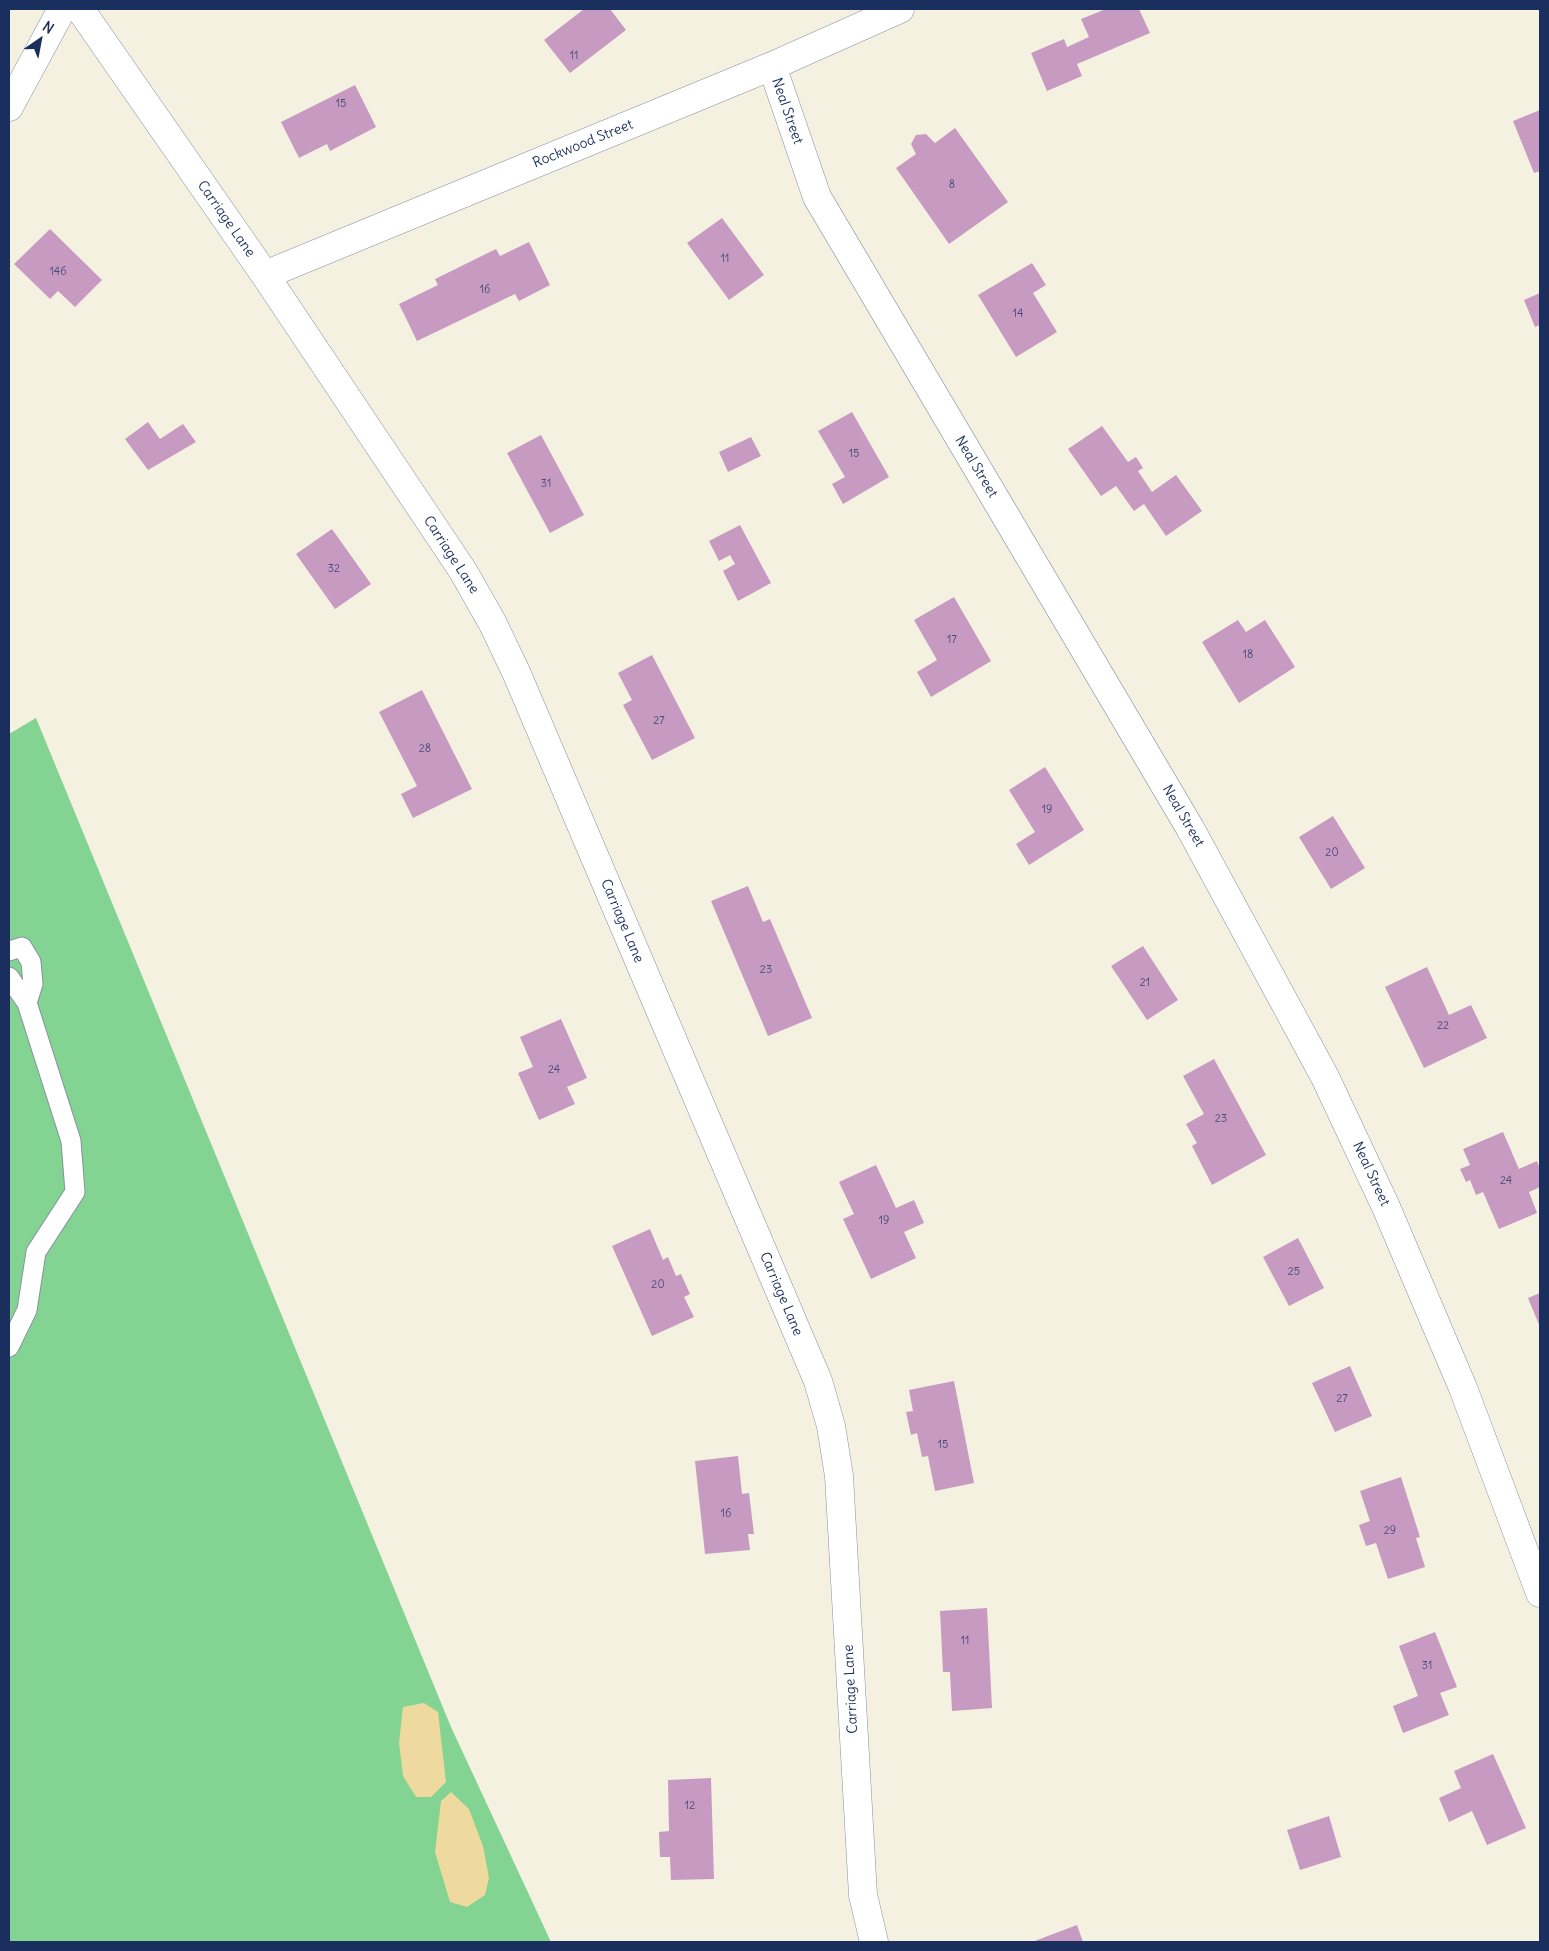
<!DOCTYPE html>
<style>
body{margin:0}
#map{position:relative;width:1549px;height:1951px;overflow:hidden;background:#f5f1e1;font-family:Delius,sans-serif}
canvas{display:block}
.frame{position:absolute;inset:0;border:10px solid #1b2f5e;pointer-events:none}
.north{position:absolute;left:15px;top:15px;width:50px;height:50px;-webkit-text-stroke:4px #fff;paint-order:stroke;rotate:33deg;font-size:14px;font-weight:700;line-height:20px;text-align:center;color:#1b2f5e}
.north::after{content:'';display:block;margin:auto;width:18px;height:22px;background:#1b2f5e;clip-path:polygon(50% 0,100% 100%,50% 72%,0 100%)}
</style>
<div id="map">
<canvas width="1549" height="1951"></canvas>
<div class="frame"></div>
<div class="north">N</div>
</div>
<script>
const g = document.querySelector('canvas').getContext('2d');
g.lineJoin = 'round';
function paint(path, color) {
  g.fillStyle = color;
  g.fill(path, 'evenodd');
}
function poly(rows) {
  const path = new Path2D();
  for (const r of rows) {
    path.moveTo(r[0], r[1]);
    for (let i = 2; i < r.length; i += 2) path.lineTo(r[i], r[i + 1]);
  }
  return path;
}
function stroke(path, color, width, dash) {
  g.strokeStyle = color;
  g.lineWidth = width;
  g.lineCap = dash ? 'butt' : 'round';
  g.setLineDash(dash || []);
  g.stroke(path);
}
function label(font, color, halo, rows, align = 'center') {
  g.font = font + ' Delius,sans-serif';
  g.lineWidth = 4;
  g.setLineDash([]);
  g.textBaseline = 'middle';
  g.strokeStyle = halo;
  g.fillStyle = color;
  for (const [text, x, y, turn = 0] of rows) {
    g.save();
    g.translate(x, y);
    g.rotate((+turn || 0) * Math.PI / 180);
    g.textAlign = isNaN(turn) ? turn : align;
    if (halo) g.strokeText(text, 0, 0);
    g.fillText(text, 0, 0);
    g.restore();
  }
}
const green = poly([
 [36,718,451,1727,551,1942,9,1942,9,734]
]);
const sand = poly([
 [424,1703,438,1712,446,1782,431,1797,416,1797,403,1776,399,1743,403,1707],
 [451,1792,469,1809,483,1846,489,1878,485,1895,467,1907,450,1902,435,1852,441,1801]
]);
const building = poly([
 [584,9,610,9,626,30,570,73,544,40],
 [1106,9,1139,9,1150,33,1077,64,1082,76,1047,91,1031,53,1064,39,1067,47,1089,37,1081,19],
 [355,85,376,127,330,151,327,144,299,158,281,122],
 [1540,110,1540,171,1534,173,1513,121],
 [955,128,1008,202,949,244,896,168,916,154,911,144,916,135,926,134,935,143],
 [722,218,764,275,729,300,687,243],
 [50,229,102,280,75,307,58,291,50,299,14,264],
 [529,242,550,285,519,301,515,294,417,341,399,304,438,285,435,279,496,249,500,256],
 [1032,263,1046,285,1033,293,1057,332,1016,357,978,295],
 [1540,293,1540,325,1535,327,1524,300],
 [852,412,889,477,843,504,832,484,845,477,818,431],
 [148,422,160,439,183,424,196,442,148,470,125,439],
 [1102,426,1128,462,1136,457,1143,468,1138,471,1152,492,1176,475,1202,511,1166,536,1144,504,1134,511,1116,486,1101,496,1068,449],
 [541,435,584,515,550,533,507,453],
 [751,437,761,456,728,472,719,452],
 [740,525,771,583,738,601,723,571,735,564,730,555,719,561,709,541],
 [332,529,371,584,335,609,296,554],
 [954,597,991,661,931,697,917,672,937,660,914,620],
 [1238,620,1246,632,1265,620,1295,667,1239,703,1202,642],
 [652,655,695,738,652,760,623,705,632,700,618,673],
 [422,690,472,789,413,818,401,794,417,786,379,712],
 [1045,767,1084,830,1029,865,1016,844,1035,832,1009,790],
 [1333,816,1365,868,1331,889,1299,837],
 [748,886,763,922,770,919,812,1018,768,1036,711,901],
 [1143,946,1178,1000,1147,1020,1111,966],
 [1427,967,1449,1015,1471,1005,1487,1038,1424,1068,1385,987],
 [561,1019,587,1078,567,1087,575,1104,539,1120,518,1073,533,1067,520,1037],
 [1214,1059,1266,1155,1212,1185,1192,1146,1197,1143,1186,1124,1204,1114,1183,1076],
 [1503,1132,1519,1169,1537,1161,1540,1169,1540,1187,1529,1192,1537,1213,1499,1229,1483,1192,1476,1195,1470,1180,1466,1182,1460,1169,1470,1165,1463,1149],
 [876,1165,896,1208,914,1200,924,1223,904,1232,916,1258,871,1279,843,1219,854,1214,839,1182],
 [650,1229,663,1260,668,1257,676,1276,681,1274,690,1294,684,1297,694,1317,652,1336,612,1246],
 [1298,1238,1324,1288,1289,1306,1263,1257],
 [1540,1293,1540,1327,1528,1298],
 [1350,1366,1372,1416,1335,1432,1312,1383],
 [954,1381,974,1483,935,1491,928,1456,922,1457,917,1433,911,1435,906,1412,913,1411,909,1390],
 [738,1456,742,1494,749,1493,754,1534,748,1534,750,1550,705,1554,695,1461],
 [1401,1477,1420,1537,1416,1538,1425,1567,1388,1579,1376,1543,1366,1546,1359,1525,1370,1521,1360,1491],
 [987,1608,992,1708,952,1711,950,1672,943,1672,940,1611],
 [1435,1632,1457,1687,1440,1693,1449,1715,1403,1733,1393,1706,1418,1696,1399,1646],
 [1493,1754,1526,1828,1487,1845,1472,1811,1449,1822,1439,1798,1461,1788,1454,1771],
 [711,1778,714,1879,671,1880,670,1857,660,1857,659,1832,669,1831,668,1780],
 [1329,1816,1341,1857,1300,1870,1287,1830],
 [1077,1925,1083,1942,1032,1942]
]);
const service = poly([
 [9,951,22,947,31,962,33,984,27,1003],
 [9,977,27,1003,71,1141,75,1192,36,1252,27,1310,9,1347]
]);
const minor = poly([
 [80,9,265,275,463,571,492,622,516,672,818,1381,831,1426,839,1476,863,1895,874,1942],
 [772,66,817,197,1190,828,1325,1077,1386,1207,1463,1388,1540,1593],
 [9,107,62,9],
 [265,275,772,66,900,9]
]);
const numberNames = [
 ["11",574,56],
 ["15",341,104],
 ["8",952,185],
 ["11",725,259],
 ["146",58,272],
 ["16",485,290],
 ["14",1018,314],
 ["15",854,454],
 ["31",546,484],
 ["32",334,569],
 ["17",952,640],
 ["18",1248,655],
 ["27",659,721],
 ["28",425,749],
 ["19",1047,810],
 ["20",1332,853],
 ["23",766,970],
 ["21",1145,983],
 ["22",1443,1026],
 ["24",554,1070],
 ["23",1221,1119],
 ["24",1506,1181],
 ["19",884,1221],
 ["25",1294,1272],
 ["20",658,1285],
 ["27",1342,1399],
 ["15",943,1445],
 ["16",726,1514],
 ["29",1390,1531],
 ["11",965,1641],
 ["31",1427,1666],
 ["12",690,1806]
];
const streetNames = [
 ["Neal Street",787,111,71],
 ["Rockwood Street",583,144,-22],
 ["Carriage Lane",226,219,55],
 ["Neal Street",976,467,59],
 ["Carriage Lane",451,555,57],
 ["Neal Street",1183,816,60],
 ["Carriage Lane",622,921,67],
 ["Neal Street",1371,1174,65],
 ["Carriage Lane",781,1294,67],
 ["Carriage Lane",851,1689,-93]
];
paint(green, '#83d392');
paint(sand, '#eeda9e');
paint(building, '#c79ac2');
stroke(service, '#8890a0', 21);
stroke(minor, '#8890a0', 29);
stroke(service, '#fff', 19);
stroke(minor, '#fff', 28);
label('11px', '#464a77', null, numberNames);
label('14px', '#1b2f5e', '#fff', streetNames);
</script>
